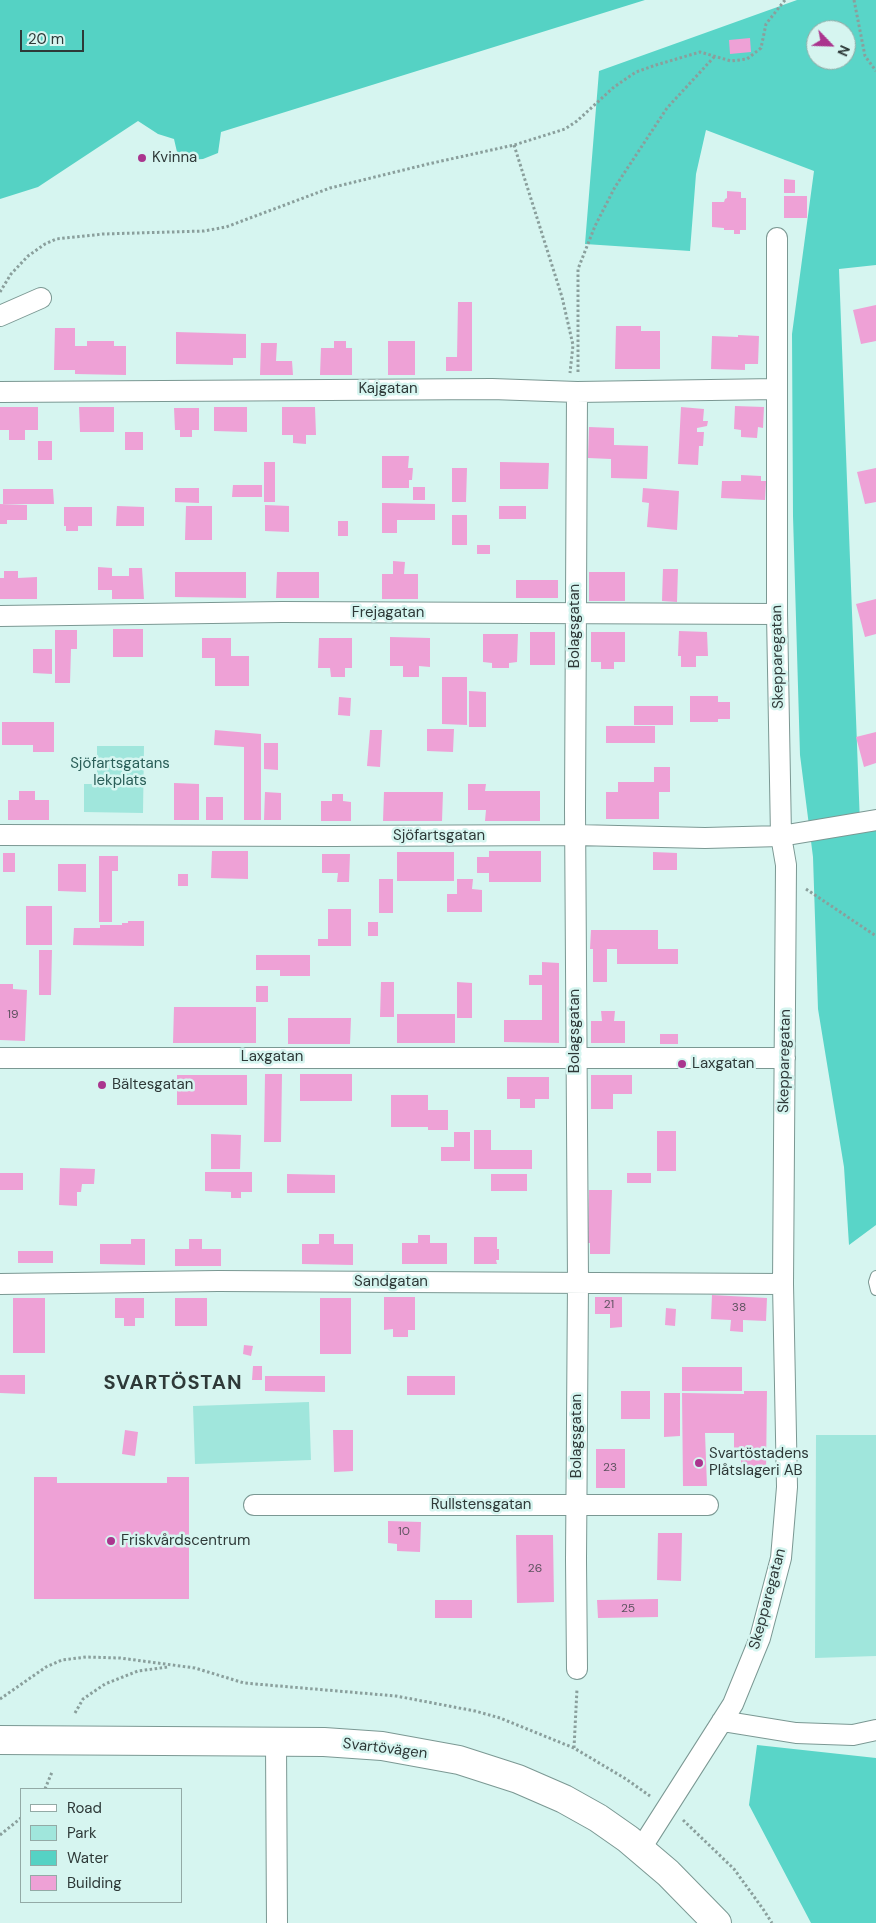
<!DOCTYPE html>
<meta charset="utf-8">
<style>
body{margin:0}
#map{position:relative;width:876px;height:1923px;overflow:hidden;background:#d6f5f0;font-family:"DM Sans",sans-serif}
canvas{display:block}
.legend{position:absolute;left:20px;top:1788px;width:162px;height:115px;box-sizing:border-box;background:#d6f5f0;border:1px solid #93aaa6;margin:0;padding:6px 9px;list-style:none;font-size:15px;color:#2e3938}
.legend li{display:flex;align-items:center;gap:10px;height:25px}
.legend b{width:25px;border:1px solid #93aaa6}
.north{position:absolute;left:806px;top:20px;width:50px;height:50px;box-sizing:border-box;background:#d6f5f0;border:1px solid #93aaa6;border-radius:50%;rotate:114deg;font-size:14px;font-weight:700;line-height:20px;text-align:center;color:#2e3938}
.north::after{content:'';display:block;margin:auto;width:18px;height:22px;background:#aa358e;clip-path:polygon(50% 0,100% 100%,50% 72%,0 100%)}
.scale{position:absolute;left:20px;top:30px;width:64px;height:22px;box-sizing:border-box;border:2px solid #2e3938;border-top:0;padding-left:6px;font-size:15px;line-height:18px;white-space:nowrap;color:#2e3938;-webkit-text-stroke:4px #d6f5f0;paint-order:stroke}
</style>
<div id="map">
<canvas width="876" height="1923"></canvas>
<ul class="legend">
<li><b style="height:6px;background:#fff"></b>Road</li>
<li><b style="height:14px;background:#a0e6dc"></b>Park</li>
<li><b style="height:14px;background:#55d2c4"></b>Water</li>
<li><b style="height:14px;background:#eea1d6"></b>Building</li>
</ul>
<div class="north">N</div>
<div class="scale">20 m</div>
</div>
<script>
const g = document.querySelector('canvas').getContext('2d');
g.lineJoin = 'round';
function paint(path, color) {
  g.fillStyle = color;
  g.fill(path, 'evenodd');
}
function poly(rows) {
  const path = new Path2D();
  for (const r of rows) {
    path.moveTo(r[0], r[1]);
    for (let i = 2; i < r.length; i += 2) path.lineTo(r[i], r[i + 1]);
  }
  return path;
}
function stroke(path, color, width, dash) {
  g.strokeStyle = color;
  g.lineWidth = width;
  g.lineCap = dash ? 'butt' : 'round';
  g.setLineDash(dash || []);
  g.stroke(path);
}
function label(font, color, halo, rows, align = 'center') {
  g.font = font + ' "DM Sans",sans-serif';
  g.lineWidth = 5;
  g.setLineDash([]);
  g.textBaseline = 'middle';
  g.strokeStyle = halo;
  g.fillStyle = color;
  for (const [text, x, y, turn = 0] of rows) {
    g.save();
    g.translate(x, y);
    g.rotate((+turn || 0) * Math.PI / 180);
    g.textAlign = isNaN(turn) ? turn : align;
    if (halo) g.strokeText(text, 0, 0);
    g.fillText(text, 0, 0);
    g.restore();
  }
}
const green = poly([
 [97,746,144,746,143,813,84,812,84,784,97,784],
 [309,1402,311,1460,195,1464,193,1406],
 [816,1435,876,1435,876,1656,815,1658]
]);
const forest = poly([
 [797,0,876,0,876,265,839,269,860,824,876,822,876,1225,849,1245,844,1167,818,1009,813,857,800,755,793,516,792,334,814,171,706,130,696,174,690,251,585,244,599,71],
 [816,30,846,30,846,60,816,60],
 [757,1745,876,1758,876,1923,811,1923,749,1805]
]);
const water = poly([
 [0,0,645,0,221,132,218,153,203,159,190,160,177,152,174,139,158,134,138,121,38,187,0,199]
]);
const building = poly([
 [750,38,751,52,730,54,729,40],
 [784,179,795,180,795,193,784,193],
 [727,191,741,192,741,198,746,198,746,230,740,230,740,234,734,234,734,230,724,230,724,228,712,227,712,202,724,202,725,199,727,198],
 [784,196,807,196,807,218,784,218],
 [458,302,472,302,472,371,446,371,446,357,457,357],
 [876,305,876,341,861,344,853,310],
 [616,326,641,326,641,331,660,331,660,369,615,369],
 [55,328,75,328,75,346,87,346,87,341,114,341,114,346,126,346,126,375,75,374,75,370,54,370],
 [176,332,246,334,246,358,233,358,233,365,176,364],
 [738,335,759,336,758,364,745,364,745,370,711,369,712,336,738,337],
 [334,341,346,341,346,348,352,348,352,375,320,375,321,348,334,348],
 [388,341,415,341,415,375,388,375],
 [261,343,277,343,276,361,292,361,293,375,260,375],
 [735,406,764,407,763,428,758,427,757,438,741,437,741,430,734,429],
 [0,407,38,407,38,430,25,430,25,440,9,440,9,430,0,430],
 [79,407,114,407,114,432,80,432],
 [214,407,247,407,247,432,214,431],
 [282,407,315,407,316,435,306,435,306,444,293,443,293,435,282,435],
 [681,407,704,409,703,421,708,421,707,426,697,428,697,432,704,432,703,446,699,446,698,465,678,464],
 [174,408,199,408,199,430,192,430,192,437,180,437,180,430,175,430],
 [589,427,614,428,614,445,648,446,647,479,611,478,611,459,588,458],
 [125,432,143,432,143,450,125,450],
 [38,441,52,441,52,460,38,460],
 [382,456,409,456,408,468,413,468,412,480,409,480,409,488,382,488],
 [264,462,275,462,275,502,264,502],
 [500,462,549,463,548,489,500,489],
 [452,468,467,468,466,502,452,502],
 [876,468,876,502,865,504,857,472],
 [741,475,761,476,761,481,766,481,765,500,721,498,722,481,741,481],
 [233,485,262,485,262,497,232,497],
 [413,487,425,487,425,500,413,500],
 [175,488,199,488,199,503,175,502],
 [643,488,679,491,677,530,647,527,649,503,642,502],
 [3,489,53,489,54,504,3,504],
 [382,503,435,504,435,520,397,520,397,533,382,533],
 [0,504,27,505,27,520,7,520,7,524,0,524],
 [265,505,289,506,289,532,265,531],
 [117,506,144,507,144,526,116,526],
 [186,506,212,506,212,540,185,540],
 [499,506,526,506,526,519,499,519],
 [64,507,92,507,92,526,78,526,78,531,66,531,66,526,64,526],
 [452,515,467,515,467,545,452,545],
 [338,521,348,521,348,536,338,536],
 [477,545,490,545,490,554,477,554],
 [393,561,405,562,404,574,418,574,418,599,382,599,382,574,393,574],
 [98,567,112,568,112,576,129,576,129,568,142,568,144,599,112,599,112,590,98,590],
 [663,569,678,569,677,602,662,601],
 [4,571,18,571,18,578,37,577,37,599,0,599,0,578,4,578],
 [175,572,246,572,246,598,175,597],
 [277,572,319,572,319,598,276,598],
 [589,572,625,572,625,601,589,601],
 [516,580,558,580,558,598,516,598],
 [876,599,876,634,865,637,856,604],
 [113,629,143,629,143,657,113,657],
 [55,630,77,630,77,649,71,649,70,683,55,683],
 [679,631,707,632,708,656,696,656,696,667,681,667,681,656,678,656],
 [530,632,555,632,555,665,530,665],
 [591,632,625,632,625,662,614,662,614,669,601,669,601,662,591,662],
 [483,634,518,634,517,662,509,663,509,668,492,668,492,663,483,662],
 [390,637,430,638,430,667,419,666,419,677,403,677,403,666,390,666],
 [202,638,231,638,231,656,249,656,249,686,215,686,215,658,202,658],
 [319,638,352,638,352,668,345,668,345,677,331,677,330,668,318,668],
 [33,649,52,649,52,674,33,673],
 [442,677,467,677,467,725,442,724],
 [469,691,486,692,486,727,469,727],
 [690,696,718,696,718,702,730,702,730,719,718,719,718,722,690,722],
 [339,697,351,698,350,716,338,715],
 [634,706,673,706,673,725,634,725],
 [2,722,54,722,54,752,33,752,33,745,2,745],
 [606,726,655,726,655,743,606,743],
 [427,729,454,729,453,752,427,751],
 [215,730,261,734,261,820,244,820,244,747,214,745],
 [370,730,382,730,380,767,367,766],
 [876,732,876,763,864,767,856,737],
 [264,743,278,743,278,770,264,769],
 [654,767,670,767,670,792,659,792,659,819,606,819,606,792,618,792,618,782,654,782],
 [174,783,199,784,199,820,174,820],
 [468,784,486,784,485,791,540,791,540,821,485,821,486,810,468,810],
 [19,791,35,791,35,800,49,800,49,820,8,820,8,800,19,800],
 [265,792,281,793,281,820,264,820],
 [384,792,443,792,442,821,383,821],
 [332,794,343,794,343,801,351,802,351,821,321,821,321,801,332,801],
 [206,797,223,797,223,820,206,820],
 [212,851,248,851,248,879,211,878],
 [489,851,541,851,541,882,489,882,489,873,477,873,477,857,489,857],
 [397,852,454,852,454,881,397,881],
 [653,852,677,853,677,870,653,870],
 [3,853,15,853,15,872,3,872],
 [322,854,350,854,349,882,337,882,338,873,322,873],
 [99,856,118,856,118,871,112,871,112,922,99,922],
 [58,864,86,864,86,892,58,891],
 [178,874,188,874,188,886,178,886],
 [379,879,393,879,393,913,379,913],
 [457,879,473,879,472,889,482,890,482,912,447,912,447,894,457,894],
 [26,906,52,906,52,945,26,945],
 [328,909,351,909,351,946,318,946,318,939,328,939],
 [128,921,144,921,144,946,73,945,74,928,100,928,100,925,122,925,122,923,128,923],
 [368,922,378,922,378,936,368,936],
 [591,930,658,930,658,949,678,949,678,964,617,964,617,949,607,949,607,982,593,982,593,949,590,949],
 [39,950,52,950,51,995,39,995],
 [256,955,310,955,310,976,280,976,280,970,256,970],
 [542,962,559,963,559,1043,504,1042,504,1020,542,1020,542,985,529,985,529,975,542,975],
 [381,982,394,982,394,1017,380,1017],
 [457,982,472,983,472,1018,457,1018],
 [0,984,13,984,13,989,27,990,25,1041,0,1040],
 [256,986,268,986,268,1002,256,1002],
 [174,1007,256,1007,256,1043,173,1043],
 [601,1011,615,1011,614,1021,625,1021,625,1043,591,1043,591,1021,602,1021],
 [397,1014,455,1014,455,1043,397,1043],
 [288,1018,351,1018,350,1044,288,1044],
 [660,1034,678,1034,678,1044,660,1044],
 [265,1074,282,1074,281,1142,264,1142],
 [300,1074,352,1074,352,1101,300,1101],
 [177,1075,247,1075,247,1105,177,1105],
 [591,1075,632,1075,632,1094,613,1094,613,1109,591,1109],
 [507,1077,549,1077,549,1099,535,1099,535,1108,520,1108,520,1099,507,1099],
 [391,1095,428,1095,428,1110,448,1110,448,1130,428,1130,428,1127,391,1127],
 [474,1130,491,1130,491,1150,532,1150,532,1169,474,1169],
 [657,1131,676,1131,676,1171,657,1171],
 [454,1132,470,1132,470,1161,441,1161,441,1147,454,1147],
 [211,1134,241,1135,240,1169,211,1169],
 [60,1168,95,1169,94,1184,82,1184,81,1192,77,1192,77,1206,59,1205],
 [205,1172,252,1172,252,1192,241,1192,241,1198,231,1198,231,1192,205,1191],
 [0,1173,23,1173,23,1190,0,1190],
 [627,1173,651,1173,651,1183,627,1183],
 [287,1174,335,1175,335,1193,287,1193],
 [491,1174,527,1174,527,1191,491,1191],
 [589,1190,612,1190,610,1254,590,1254,590,1243,588,1243],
 [319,1234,334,1234,334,1244,353,1244,353,1265,302,1264,302,1244,319,1244],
 [418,1235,430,1235,430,1243,447,1243,447,1264,402,1264,402,1243,418,1243],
 [474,1237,497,1237,497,1249,499,1249,499,1260,496,1260,497,1264,474,1264],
 [131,1239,145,1239,145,1265,100,1264,100,1244,131,1244],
 [189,1239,202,1239,202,1249,221,1249,221,1266,175,1266,175,1249,189,1249],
 [18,1251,53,1251,53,1263,18,1263],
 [712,1295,767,1298,766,1321,743,1320,743,1332,730,1331,731,1320,711,1319],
 [384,1297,415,1297,415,1330,408,1330,408,1337,393,1337,393,1329,384,1330],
 [595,1297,622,1297,622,1327,610,1328,610,1314,595,1314],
 [13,1298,45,1298,45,1353,13,1353],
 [115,1298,144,1298,144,1318,135,1318,135,1326,124,1326,124,1318,115,1318],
 [175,1298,207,1298,207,1326,175,1326],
 [320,1298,351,1298,351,1354,320,1354],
 [666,1308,676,1309,675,1326,665,1325],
 [244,1345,253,1346,251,1356,243,1354],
 [253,1366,262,1366,262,1380,252,1380],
 [682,1367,742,1367,742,1391,682,1391],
 [0,1375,25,1375,25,1394,0,1393],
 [265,1376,325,1376,325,1392,265,1391],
 [407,1376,455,1376,455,1395,407,1395],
 [621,1391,650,1391,650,1419,621,1419],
 [744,1391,767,1391,766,1473,741,1473,741,1457,734,1457,734,1433,705,1433,707,1486,683,1486,682,1393,744,1394],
 [664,1393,680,1393,680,1436,664,1437],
 [125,1430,138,1432,135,1456,122,1454],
 [333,1430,353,1430,353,1471,334,1472],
 [596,1449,625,1449,625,1488,596,1488],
 [34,1477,57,1477,57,1483,167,1483,167,1477,189,1477,189,1599,34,1599],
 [388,1521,421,1522,420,1552,397,1551,397,1544,388,1543],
 [658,1533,682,1533,681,1581,657,1580],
 [516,1535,553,1535,554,1602,517,1603],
 [658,1599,658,1617,598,1618,597,1600],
 [435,1600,472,1600,472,1618,435,1618]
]);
const path = poly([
 [854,0,865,56,876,71],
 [514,145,562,297,573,345,570,373],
 [0,292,11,274,28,256,45,244,56,239,103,234,204,231,226,227,330,188,428,164,514,145,565,129,577,121,614,87,636,72,656,65,700,52,731,61,747,59,761,48,766,24,785,0],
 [578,372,578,269,595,226,615,187,667,108,715,56],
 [806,889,876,936],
 [0,1699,46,1667,62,1660,86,1657,120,1658,195,1668,244,1683,396,1696,475,1711,500,1718,574,1748,626,1779,650,1796],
 [75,1713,83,1699,105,1684,138,1671,168,1667],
 [574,1748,577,1689],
 [45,1789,52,1772],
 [683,1820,734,1869,763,1909,772,1923],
 [0,1835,21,1818]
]);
const lane = poly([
 [876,1276,874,1282,876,1290]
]);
const street = poly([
 [0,316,41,298],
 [0,392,492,389,577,392,777,389],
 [0,616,282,612,777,614],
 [0,835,329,836,575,835,705,838,781,836,876,820],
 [0,1058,785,1058],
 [0,1284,218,1281,783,1284],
 [254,1505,708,1505],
 [577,1669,576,1560,578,1282,575,809,577,392],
 [722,1721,796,1733,853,1735,876,1730],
 [276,1742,277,1923],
 [640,1850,733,1704,760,1638,781,1558,787,1487,783,1284,786,865,781,836,777,614,777,238]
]);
const secondary = poly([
 [0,1740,324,1742,382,1746,459,1760,518,1779,564,1799,598,1818,628,1839,668,1873,717,1923]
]);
const markers = [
 [142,158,5,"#aa358e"],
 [682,1064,5,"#aa358e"],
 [102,1085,5,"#aa358e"],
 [699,1463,5,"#aa358e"],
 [111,1541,5,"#aa358e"]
];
const numberNames = [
 ["19",13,1015],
 ["21",609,1305],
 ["38",739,1308],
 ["23",610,1468],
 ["10",404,1532],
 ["26",535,1569],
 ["25",628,1609]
];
const poiNames = [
 ["Kvinna",152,158],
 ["Laxgatan",692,1064],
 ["Bältesgatan",112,1085],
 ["Svartöstadens",709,1454],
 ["Plåtslageri AB",709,1471],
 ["Friskvårdscentrum",121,1541]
];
const streetNames = [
 ["Kajgatan",388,389],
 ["Frejagatan",388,613],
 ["Bolagsgatan",575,626,-90],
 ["Skepparegatan",778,657,-91],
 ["Sjöfartsgatan",439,836],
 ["Bolagsgatan",575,1031,-90],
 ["Laxgatan",272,1057],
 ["Skepparegatan",785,1061,-89],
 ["Sandgatan",391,1282],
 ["Bolagsgatan",577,1436,-90],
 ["Rullstensgatan",481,1505],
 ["Skepparegatan",768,1599,-75],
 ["Svartövägen",385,1749,7]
];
const parkNames = [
 ["Sjöfartsgatans",120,764],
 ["lekplats",120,781]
];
const districtNames = [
 ["SVARTÖSTAN",173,1384]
];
paint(green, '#a0e6dc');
paint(forest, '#59d5c8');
paint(water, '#55d2c4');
paint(building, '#eea1d6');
stroke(lane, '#7b9893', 12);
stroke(street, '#7b9893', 22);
stroke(secondary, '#7b9893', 30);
stroke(path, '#8a9f9c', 3, [2.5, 2.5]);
stroke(lane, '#fff', 10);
stroke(street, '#fff', 20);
stroke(secondary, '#fff', 28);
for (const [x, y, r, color] of markers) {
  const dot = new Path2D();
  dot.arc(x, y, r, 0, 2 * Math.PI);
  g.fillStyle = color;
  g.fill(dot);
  stroke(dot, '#d6f5f0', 2);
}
label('12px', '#5e5360', null, numberNames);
label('15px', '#2e3938', '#d6f5f0', poiNames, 'left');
label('15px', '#2e3938', '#d6f5f0', streetNames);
label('15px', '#2a5e58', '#d6f5f0', parkNames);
g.letterSpacing = '1px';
label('bold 20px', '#2e3938', '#d6f5f0', districtNames);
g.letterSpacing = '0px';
</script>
